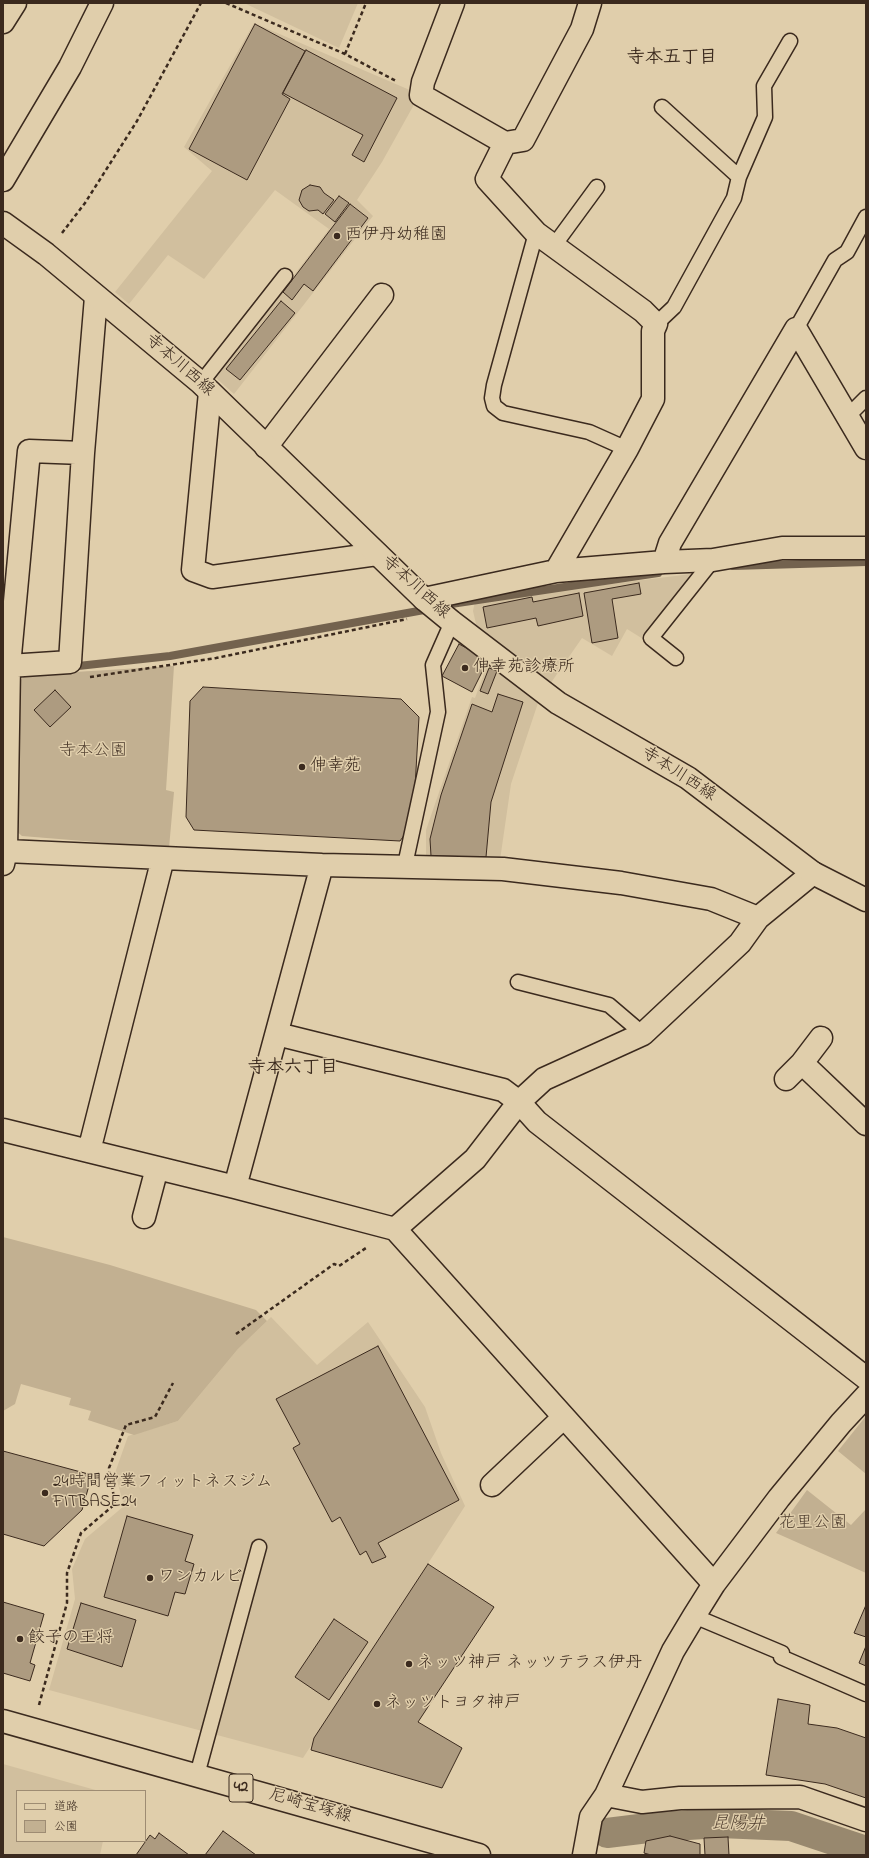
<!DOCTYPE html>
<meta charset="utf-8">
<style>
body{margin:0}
#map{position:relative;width:869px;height:1858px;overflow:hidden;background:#e0ceab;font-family:"Indie Flower","Klee One",sans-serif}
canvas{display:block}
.frame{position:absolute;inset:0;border:4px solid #3b2a1e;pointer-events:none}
.legend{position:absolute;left:16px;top:1790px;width:130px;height:52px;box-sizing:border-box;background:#e0ceab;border:1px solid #9e8c73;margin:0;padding:5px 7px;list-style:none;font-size:12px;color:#3b2a1e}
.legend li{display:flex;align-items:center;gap:8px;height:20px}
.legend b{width:20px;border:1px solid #9e8c73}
</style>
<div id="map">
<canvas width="869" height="1858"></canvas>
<div class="frame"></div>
<ul class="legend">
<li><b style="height:5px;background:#e0ceab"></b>道路</li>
<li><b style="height:11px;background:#c2b091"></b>公園</li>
</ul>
</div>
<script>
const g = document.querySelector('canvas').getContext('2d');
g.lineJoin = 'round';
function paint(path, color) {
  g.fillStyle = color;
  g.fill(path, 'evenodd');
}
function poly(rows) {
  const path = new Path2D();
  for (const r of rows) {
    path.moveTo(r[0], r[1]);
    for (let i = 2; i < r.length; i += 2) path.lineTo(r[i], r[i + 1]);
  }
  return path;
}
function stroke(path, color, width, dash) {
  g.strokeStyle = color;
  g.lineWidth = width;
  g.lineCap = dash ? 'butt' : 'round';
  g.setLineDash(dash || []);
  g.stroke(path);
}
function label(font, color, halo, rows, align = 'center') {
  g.font = font + ' "Indie Flower","Klee One",sans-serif';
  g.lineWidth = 3;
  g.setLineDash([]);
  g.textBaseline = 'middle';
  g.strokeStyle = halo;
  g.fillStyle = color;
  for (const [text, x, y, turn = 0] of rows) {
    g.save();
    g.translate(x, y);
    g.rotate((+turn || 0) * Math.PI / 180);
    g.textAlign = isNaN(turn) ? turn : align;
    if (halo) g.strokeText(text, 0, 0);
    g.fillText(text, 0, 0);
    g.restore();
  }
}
const built = poly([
 [244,3,358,3,339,48],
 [254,23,412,91,416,101,382,162,357,200,373,216,234,394,216,378,329,229,275,190,204,279,168,255,129,304,115,292,212,171,184,147],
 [691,574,643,639,627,629,612,656,582,638,539,700,511,784,500,860,426,858,426,830,472,697,475,698,494,646,477,628,473,611,475,601],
 [271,1317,317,1365,368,1322,425,1407,441,1453,465,1506,303,1758,49,1690,75,1599,72,1569,85,1539,124,1506,115,1473,128,1436,178,1421,238,1349],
 [3,1764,99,1791,17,1791,17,1841,103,1841,100,1855,3,1855]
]);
const green = poly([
 [174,666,166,790,174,792,169,848,22,836,15,830,18,683,25,675],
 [3,1237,110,1265,256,1310,267,1321,238,1349,178,1421,134,1435,88,1420,91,1411,69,1405,71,1398,21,1384,15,1404,3,1411],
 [866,1416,866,1474,838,1451],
 [807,1490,851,1525,866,1509,866,1573,776,1533]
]);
const stream = poly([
 [733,566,866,562],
 [451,604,658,573],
 [69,667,170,656,424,610]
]);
const canal = poly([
 [607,1833,656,1827,720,1823,791,1826,866,1851]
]);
const building = poly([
 [255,24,305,51,282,94,290,99,247,180,189,149,255,24],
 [306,50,397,98,364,162,352,155,363,135,283,93,306,50],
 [310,185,320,187,324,193,334,200,323,214,318,210,309,211,303,207,299,200,302,190,310,185],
 [339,196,349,203,335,222,325,214,339,196],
 [350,204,368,218,313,291,304,284,292,300,283,292,350,204],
 [281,301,295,313,240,380,226,369,281,301],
 [639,583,641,594,612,599,618,638,592,643,584,593,639,583],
 [579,593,583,616,538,626,536,618,487,628,483,607,532,597,533,602,579,593],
 [459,644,488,660,472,692,442,676,459,644],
 [489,668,497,671,488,694,480,691,489,668],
 [203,687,401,699,419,717,413,823,400,841,194,830,186,817,190,701,203,687],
 [55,690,71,707,50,727,34,710,55,690],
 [498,694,523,702,491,802,486,857,431,856,430,839,441,795,472,704,492,712,498,694],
 [378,1346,459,1500,378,1543,386,1557,372,1563,366,1551,360,1555,340,1517,332,1522,293,1448,300,1444,276,1399,378,1346],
 [3,1451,92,1475,82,1510,44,1546,3,1534,3,1451],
 [127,1516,193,1535,185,1561,194,1564,185,1594,175,1592,168,1616,104,1597,127,1516],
 [428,1564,494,1607,418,1722,462,1748,442,1788,311,1750,314,1738,428,1564],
 [3,1602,44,1614,30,1663,35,1665,30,1681,3,1673,3,1602],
 [81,1603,136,1620,122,1667,67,1649,81,1603],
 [866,1605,866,1637,854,1633,866,1605],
 [334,1619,368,1642,329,1700,295,1677,334,1619],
 [866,1646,866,1666,859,1663,866,1646],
 [778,1699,810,1705,808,1724,837,1728,866,1738,866,1798,825,1784,766,1775,778,1699],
 [223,1831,256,1855,205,1855,223,1831],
 [159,1833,189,1855,136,1855,150,1835,155,1839,159,1833],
 [670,1836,700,1844,700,1855,651,1855,644,1853,646,1841,670,1836],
 [728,1837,729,1855,705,1855,704,1838,728,1837]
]);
const path = poly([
 [226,3,345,54,396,81],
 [345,54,366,3],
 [62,233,85,203,137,121,201,3],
 [90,677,216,658,407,619],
 [236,1334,334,1264,339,1266,366,1248],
 [39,1705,67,1603,67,1573,81,1533,115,1504,109,1468,126,1425,155,1417,173,1383]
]);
const service = poly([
 [739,177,765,117,764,86,790,41],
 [536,233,494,385,492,398,494,406,503,413,589,432,627,449],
 [553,247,597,187],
 [656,324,674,307,734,198,739,177,662,107],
 [796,329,835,260,847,252,866,217],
 [201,383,285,276],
 [847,417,866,398],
 [676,658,651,638,713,560],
 [405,865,438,712,433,665,452,622],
 [518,982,609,1005,643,1034],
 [694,1616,782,1653,781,1657,866,1694],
 [197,1775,259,1547]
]);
const minor = poly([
 [453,3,423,82,421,95,505,143,523,140,582,29,590,3],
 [3,22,15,3],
 [505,143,487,179,536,233,643,311,656,324,653,331,653,399,627,449,556,571],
 [3,180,70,67,102,3],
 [210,392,193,570,212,577,377,554],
 [266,447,382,295],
 [664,562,670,543,796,329,866,448],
 [424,599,556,571,664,562,713,560,782,548,866,548],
 [3,666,9,666,29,451,83,453],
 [6,851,322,865,503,869,621,883,711,899,758,918,813,873],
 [3,864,6,851,9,666,70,662,83,453,96,297],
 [277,1034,503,1090,519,1102,537,1122,866,1378],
 [802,1063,866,1124],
 [786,1079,802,1063,821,1038],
 [3,1130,235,1187,395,1229,714,1584],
 [89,1151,163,858],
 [235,1187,322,865],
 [144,1217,157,1168],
 [395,1229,475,1159,519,1102,544,1079,643,1034,740,943,758,918],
 [492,1485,564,1417],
 [606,1795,642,1802,680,1798,800,1797,866,1820],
 [584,1855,591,1817,606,1795,673,1651,694,1616,714,1584,779,1498,841,1423,866,1396]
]);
const secondary = poly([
 [3,223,46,254,201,383,424,599,452,622,558,703,688,778,813,873,866,900]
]);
const primary = poly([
 [3,1721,479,1855]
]);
const markers = [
 [337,236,4,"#3b2a1e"],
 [465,668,4,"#3b2a1e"],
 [302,767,4,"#3b2a1e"],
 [45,1493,4,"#3b2a1e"],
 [150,1578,4,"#3b2a1e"],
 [20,1639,4,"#3b2a1e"],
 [409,1664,4,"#3b2a1e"],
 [377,1704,4,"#3b2a1e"]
];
const shields = [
 [241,1788,24]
];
const shieldNames = [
 ["42",241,1788]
];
const poiNames = [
 ["西伊丹幼稚園",345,236],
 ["伸幸苑診療所",473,668],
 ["伸幸苑",310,767],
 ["24時間営業フィットネスジム",53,1483],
 ["FITBASE24",53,1503],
 ["ワンカルビ",158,1578],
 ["餃子の王将",28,1639],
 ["ネッツ神戸 ネッツテラス伊丹",417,1664],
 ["ネッツトヨタ神戸",385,1704]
];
const streetNames = [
 ["寺本川西線",179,366,41],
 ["寺本川西線",415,588,42],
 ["寺本川西線",678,775,33],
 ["尼崎宝塚線",310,1807,16]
];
const parkNames = [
 ["寺本公園",93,752],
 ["花里公園",813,1524]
];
const neighbourhoodNames = [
 ["寺本五丁目",672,59],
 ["寺本六丁目",293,1069]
];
const waterNames = [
 ["昆陽井",738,1825,1]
];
paint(built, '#d1bf9e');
paint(green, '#c2b091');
stroke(stream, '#73624e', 8);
stroke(canal, '#98886e', 30);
paint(building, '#ad9b80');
stroke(building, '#3b2a1e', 1);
stroke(service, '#3b2a1e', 17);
stroke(minor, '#3b2a1e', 25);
stroke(secondary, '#3b2a1e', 25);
stroke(primary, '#3b2a1e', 25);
stroke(path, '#3b2a1e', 2.5, [4, 3]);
stroke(service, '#e0ceab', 14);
stroke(minor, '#e0ceab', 22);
stroke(secondary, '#e0ceab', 22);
stroke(primary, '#e0ceab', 22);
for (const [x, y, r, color] of markers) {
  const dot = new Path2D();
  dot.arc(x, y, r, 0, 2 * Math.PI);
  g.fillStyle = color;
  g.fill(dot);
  stroke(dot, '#e0ceab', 1.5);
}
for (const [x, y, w] of shields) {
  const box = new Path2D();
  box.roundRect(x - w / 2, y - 14, w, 28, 3);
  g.fillStyle = '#e0ceab';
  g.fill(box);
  stroke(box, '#3b2a1e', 1);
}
label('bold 16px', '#3b2a1e', null, shieldNames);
label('17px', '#3b2a1e', '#e0ceab', poiNames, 'left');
label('17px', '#3b2a1e', '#e0ceab', streetNames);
label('17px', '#4f3e2f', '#e0ceab', parkNames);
label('bold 18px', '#3b2a1e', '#e0ceab', neighbourhoodNames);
label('italic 18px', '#4e3d2e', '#e0ceab', waterNames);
</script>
